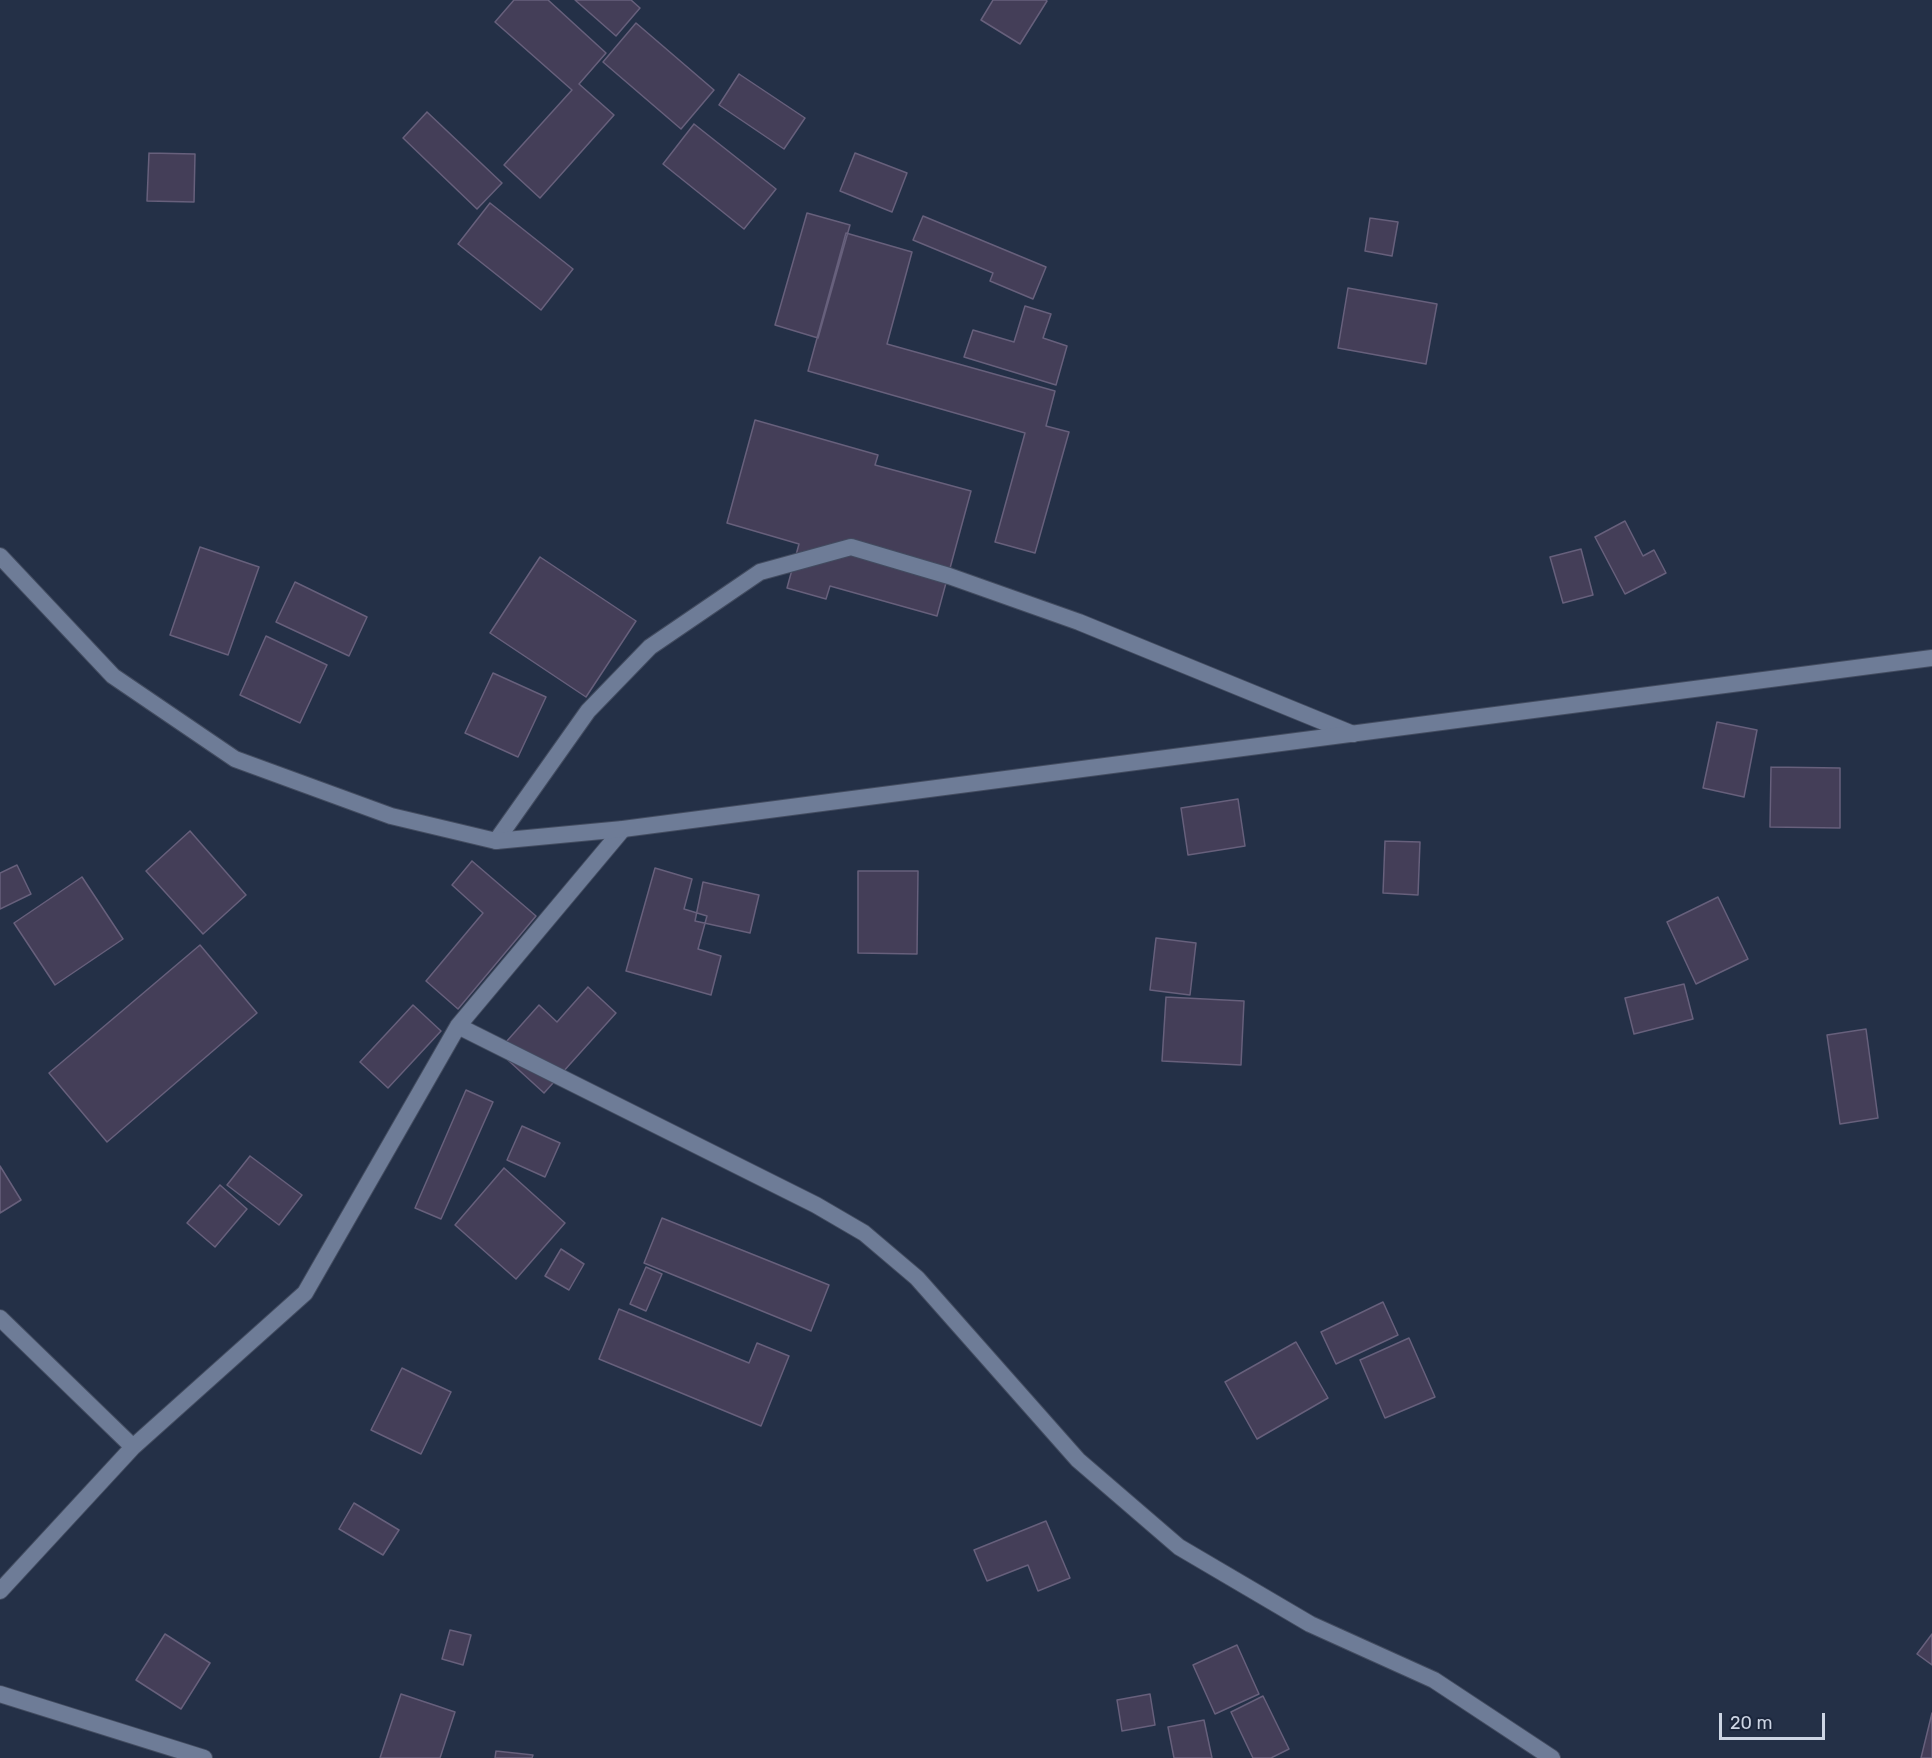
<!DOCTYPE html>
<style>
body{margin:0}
#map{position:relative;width:1932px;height:1758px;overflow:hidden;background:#243047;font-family:Rubik,sans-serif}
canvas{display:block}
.scale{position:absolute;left:1719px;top:1713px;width:106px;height:27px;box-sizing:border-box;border:3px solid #cdd5e4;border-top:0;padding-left:8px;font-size:18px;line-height:21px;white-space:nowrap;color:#cdd5e4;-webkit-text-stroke:4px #1b263c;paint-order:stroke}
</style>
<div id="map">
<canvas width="1932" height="1758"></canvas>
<div class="scale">20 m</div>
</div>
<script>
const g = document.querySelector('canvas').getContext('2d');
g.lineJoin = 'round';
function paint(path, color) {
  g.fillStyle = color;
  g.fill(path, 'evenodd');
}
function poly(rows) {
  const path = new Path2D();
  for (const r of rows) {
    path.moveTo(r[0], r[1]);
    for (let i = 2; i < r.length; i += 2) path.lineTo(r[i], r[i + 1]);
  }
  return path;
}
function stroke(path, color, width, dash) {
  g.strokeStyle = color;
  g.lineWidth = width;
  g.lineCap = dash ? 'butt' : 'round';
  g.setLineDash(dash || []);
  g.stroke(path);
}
const building = poly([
 [514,0,548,0,606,53,579,84,614,115,540,198,504,165,572,90,495,22,514,0],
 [575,0,631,0,640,8,616,36,575,0],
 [993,0,1046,0,1047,1,1020,44,981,20,993,0],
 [636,23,714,90,681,129,603,62,636,23],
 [739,74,805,118,784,149,719,105,739,74],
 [427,112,502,183,477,209,403,138,427,112],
 [694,124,776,189,744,229,663,164,694,124],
 [149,153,195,154,194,202,147,201,149,153],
 [855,153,907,173,892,212,840,191,855,153],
 [490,203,573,269,541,310,458,244,490,203],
 [807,213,850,225,818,338,775,325,807,213],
 [923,216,1046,267,1033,299,990,281,993,273,913,240,923,216],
 [1370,218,1398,222,1392,256,1365,251,1370,218],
 [846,233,912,252,887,344,1055,391,1046,426,1069,432,1035,553,995,542,1025,433,808,371,846,233],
 [1348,288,1437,304,1426,364,1338,348,1348,288],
 [1025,306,1051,314,1043,338,1067,346,1056,385,964,357,973,330,1014,342,1025,306],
 [755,420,878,455,875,465,971,491,937,616,830,586,826,599,787,588,799,544,727,523,755,420],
 [1625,521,1643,556,1654,550,1666,573,1625,594,1595,537,1625,521],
 [200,547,259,567,228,655,170,635,200,547],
 [1581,549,1593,595,1563,603,1550,557,1581,549],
 [540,557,636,621,586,697,490,633,540,557],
 [295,582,367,617,349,656,276,622,295,582],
 [266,636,327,665,300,723,240,695,266,636],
 [493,673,546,697,518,757,465,733,493,673],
 [1717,722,1757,730,1744,797,1703,788,1717,722],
 [1771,767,1840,768,1840,828,1770,827,1771,767],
 [1238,799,1245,846,1188,855,1181,808,1238,799],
 [190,831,246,895,203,934,146,871,190,831],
 [1385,841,1420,842,1418,895,1383,893,1385,841],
 [472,861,536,916,458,1009,426,981,483,913,452,885,472,861],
 [17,865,31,894,0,909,0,873,17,865],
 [655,868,692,879,684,909,707,916,698,949,721,956,711,995,626,971,655,868],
 [858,871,918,871,917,954,858,953,858,871],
 [82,877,123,939,55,985,14,923,82,877],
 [703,882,759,895,750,933,695,921,703,882],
 [1718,897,1748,959,1696,984,1667,922,1718,897],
 [1156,938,1196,943,1190,995,1150,990,1156,938],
 [200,945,257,1013,107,1142,49,1073,200,945],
 [1684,984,1693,1019,1634,1034,1625,998,1684,984],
 [588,987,616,1013,544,1093,498,1051,539,1005,557,1022,588,987],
 [1166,997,1244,1001,1241,1065,1162,1061,1166,997],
 [413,1005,441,1031,388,1088,360,1062,413,1005],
 [1866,1029,1878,1118,1840,1124,1827,1035,1866,1029],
 [466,1090,493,1102,441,1219,415,1208,466,1090],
 [522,1126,560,1143,545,1177,507,1160,522,1126],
 [250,1156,302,1195,279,1225,227,1185,250,1156],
 [0,1166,21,1200,0,1213,0,1166],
 [504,1168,565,1223,516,1279,455,1225,504,1168],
 [220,1185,247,1209,215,1247,187,1223,220,1185],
 [662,1218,829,1285,811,1331,644,1263,662,1218],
 [561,1249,584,1264,569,1290,545,1276,561,1249],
 [646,1267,662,1274,646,1311,630,1304,646,1267],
 [1383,1302,1398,1335,1336,1364,1321,1332,1383,1302],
 [619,1309,749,1363,757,1343,789,1356,761,1426,599,1359,619,1309],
 [1409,1338,1435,1397,1385,1418,1360,1360,1409,1338],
 [1296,1342,1328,1398,1257,1439,1225,1382,1296,1342],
 [402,1368,451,1392,421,1454,371,1430,402,1368],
 [354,1503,399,1530,383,1555,339,1529,354,1503],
 [1046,1521,1070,1578,1038,1591,1028,1565,987,1581,974,1550,1046,1521],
 [450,1630,471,1635,463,1665,442,1659,450,1630],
 [165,1634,210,1663,181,1709,136,1680,165,1634],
 [1932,1634,1932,1665,1917,1654,1932,1634],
 [1237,1645,1259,1694,1215,1714,1193,1665,1237,1645],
 [401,1694,455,1712,440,1758,380,1758,401,1694],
 [1150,1694,1155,1725,1122,1731,1117,1700,1150,1694],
 [1263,1696,1289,1749,1271,1758,1253,1758,1231,1712,1263,1696],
 [1932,1713,1932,1758,1921,1758,1932,1713],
 [1204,1720,1212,1758,1174,1758,1168,1727,1204,1720],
 [496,1751,533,1755,532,1758,495,1758,496,1751]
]);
const minor = poly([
 [496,841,588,711,650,647,760,572,851,547,949,576,1079,622,1353,734],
 [458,1026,816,1205,864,1233,917,1278,1078,1460,1179,1547,1310,1624,1434,1680,1552,1758],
 [0,1318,133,1447],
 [0,1591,133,1447,305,1293,458,1026,623,829],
 [0,1694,204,1758]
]);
const tertiary = poly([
 [0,556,113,676,235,759,391,816,496,841,623,829,1932,658]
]);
paint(building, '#443e58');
stroke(building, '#67607c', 1.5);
stroke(minor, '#434c60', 18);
stroke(tertiary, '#434c60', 18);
stroke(minor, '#6e7c97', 16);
stroke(tertiary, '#6e7c97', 16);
</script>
